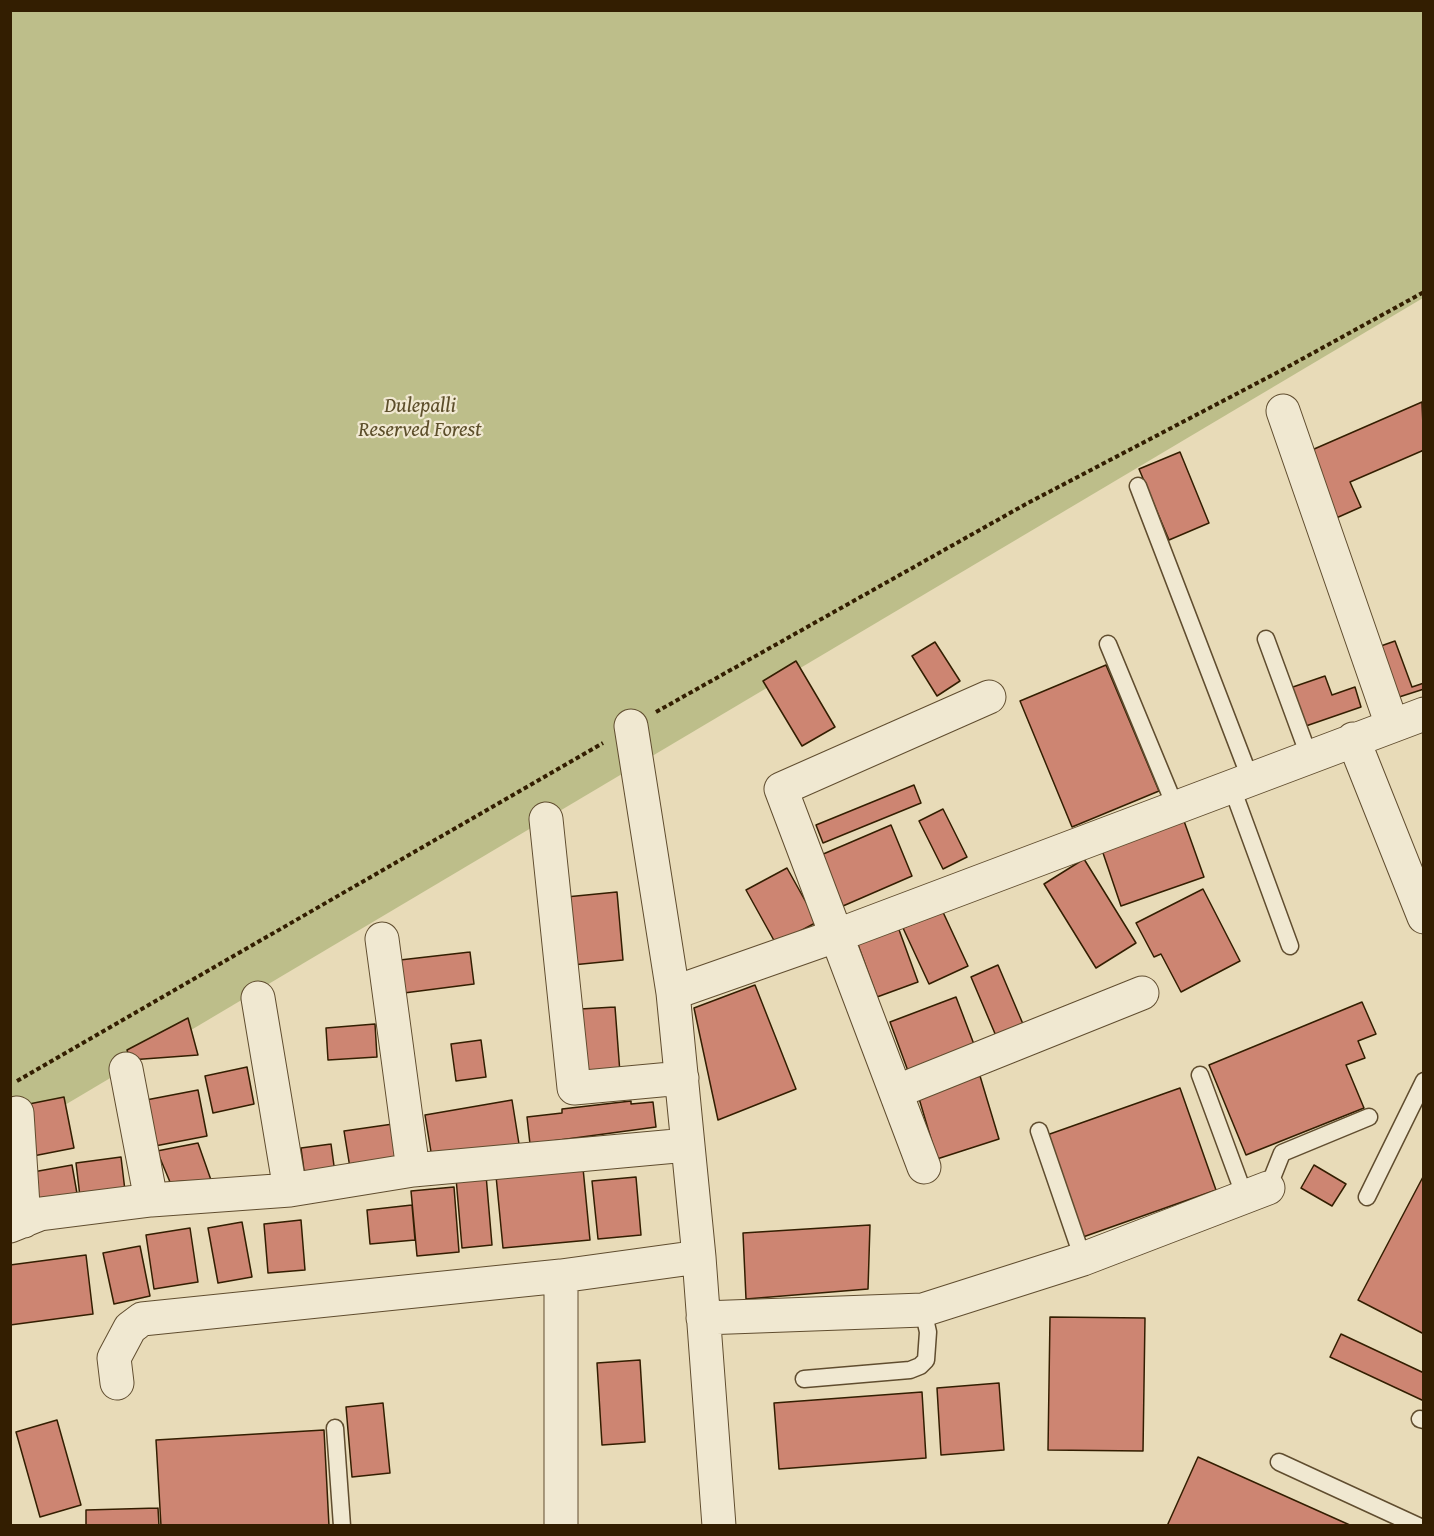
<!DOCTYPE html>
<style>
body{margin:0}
#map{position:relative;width:1434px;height:1536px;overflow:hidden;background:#e8dbb8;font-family:"Gentium Book Plus",serif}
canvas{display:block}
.frame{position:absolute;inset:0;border:12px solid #331e01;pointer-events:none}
</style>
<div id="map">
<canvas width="1434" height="1536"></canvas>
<div class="frame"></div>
</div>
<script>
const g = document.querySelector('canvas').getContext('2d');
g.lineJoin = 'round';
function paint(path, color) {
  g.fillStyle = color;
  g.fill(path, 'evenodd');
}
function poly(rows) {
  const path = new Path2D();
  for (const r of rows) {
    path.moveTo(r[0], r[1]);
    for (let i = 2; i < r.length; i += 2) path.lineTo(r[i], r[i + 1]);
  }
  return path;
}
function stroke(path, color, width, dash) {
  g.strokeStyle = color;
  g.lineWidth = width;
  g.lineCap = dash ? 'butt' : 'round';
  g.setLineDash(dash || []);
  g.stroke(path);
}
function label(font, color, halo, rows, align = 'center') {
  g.font = font + ' "Gentium Book Plus",serif';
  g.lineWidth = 4.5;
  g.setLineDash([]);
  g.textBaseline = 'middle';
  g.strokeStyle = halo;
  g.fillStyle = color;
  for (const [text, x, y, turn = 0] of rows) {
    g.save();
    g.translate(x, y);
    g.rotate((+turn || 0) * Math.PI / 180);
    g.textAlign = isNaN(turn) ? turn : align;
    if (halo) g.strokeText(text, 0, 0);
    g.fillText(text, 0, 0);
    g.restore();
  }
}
const green = poly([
 [10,11,1423,11,1423,298,11,1137]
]);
const building = poly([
 [1422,402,1424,450,1350,482,1361,507,1334,519,1305,453,1422,402],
 [1180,452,1209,523,1169,540,1139,469,1180,452],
 [1395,641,1412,687,1424,683,1424,689,1396,698,1378,647,1395,641],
 [935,642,960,681,937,696,912,656,935,642],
 [796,661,835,727,802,746,763,681,796,661],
 [1106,665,1159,791,1072,827,1020,701,1106,665],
 [1325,676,1332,695,1355,687,1361,707,1303,727,1290,688,1325,676],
 [914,785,921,803,823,843,816,825,914,785],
 [943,809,967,857,943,869,919,821,943,809],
 [1184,821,1204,877,1121,906,1102,850,1184,821],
 [891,825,912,876,843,906,821,855,891,825],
 [1084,859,1136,943,1096,968,1044,884,1084,859],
 [787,868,817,922,776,944,746,890,787,868],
 [1203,889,1240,961,1181,992,1161,954,1154,957,1136,923,1203,889],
 [617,892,623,960,572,965,566,897,617,892],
 [942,910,968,966,929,984,903,928,942,910],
 [898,927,918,982,877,997,857,942,898,927],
 [470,952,474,984,404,993,400,960,470,952],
 [998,965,1023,1024,996,1036,971,977,998,965],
 [755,985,796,1089,718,1120,694,1008,755,985],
 [956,997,975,1047,908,1071,890,1022,956,997],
 [1362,1002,1376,1034,1358,1041,1365,1058,1346,1065,1364,1108,1246,1155,1209,1065,1362,1002],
 [615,1007,620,1073,586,1076,580,1009,615,1007],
 [188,1018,198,1055,130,1060,127,1050,188,1018],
 [375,1024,377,1057,328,1060,326,1028,375,1024],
 [481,1040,486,1077,456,1081,451,1044,481,1040],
 [247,1067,254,1104,213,1113,205,1076,247,1067],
 [980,1076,999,1139,937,1159,918,1095,980,1076],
 [1180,1088,1216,1190,1083,1237,1047,1135,1180,1088],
 [198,1090,207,1136,155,1146,146,1100,198,1090],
 [64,1097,74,1148,28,1157,19,1106,64,1097],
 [512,1100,519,1144,432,1158,425,1115,512,1100],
 [631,1101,631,1104,653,1102,656,1127,530,1144,527,1117,562,1113,562,1109,631,1101],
 [393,1124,398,1161,350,1168,344,1131,393,1124],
 [198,1143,211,1180,170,1182,157,1151,198,1143],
 [331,1144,335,1173,305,1178,301,1148,331,1144],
 [121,1157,126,1199,81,1205,76,1163,121,1157],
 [72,1165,79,1205,39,1212,33,1172,72,1165],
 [1314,1165,1346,1184,1332,1206,1301,1188,1314,1165],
 [583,1168,590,1240,503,1248,496,1176,583,1168],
 [486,1175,492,1245,462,1248,456,1178,486,1175],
 [1424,1175,1424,1334,1358,1300,1424,1175],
 [636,1177,641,1235,598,1239,592,1181,636,1177],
 [454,1187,459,1252,417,1256,411,1191,454,1187],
 [412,1205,415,1240,370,1244,367,1210,412,1205],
 [301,1220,305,1270,268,1273,264,1224,301,1220],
 [242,1222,252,1277,218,1283,208,1228,242,1222],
 [870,1225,868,1289,746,1299,743,1233,870,1225],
 [190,1228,198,1282,154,1289,146,1235,190,1228],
 [140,1246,150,1296,114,1304,103,1253,140,1246],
 [86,1255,93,1314,10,1325,10,1265,86,1255],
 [1050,1317,1145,1318,1143,1451,1048,1450,1050,1317],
 [1341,1334,1424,1373,1424,1401,1330,1357,1341,1334],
 [640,1360,645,1442,602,1445,597,1363,640,1360],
 [999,1383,1004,1450,941,1455,937,1388,999,1383],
 [922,1392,926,1458,779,1469,774,1403,922,1392],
 [383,1403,390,1473,352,1477,346,1407,383,1403],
 [57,1420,81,1505,40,1517,16,1432,57,1420],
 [324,1430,329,1526,161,1526,156,1440,324,1430],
 [1198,1457,1352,1526,1167,1526,1198,1457],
 [158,1508,159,1526,86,1526,86,1510,158,1508]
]);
const path = poly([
 [656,712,1026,504,1282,370,1424,292],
 [17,1081,603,743]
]);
const service = poly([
 [1138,486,1250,778],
 [1266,639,1309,756],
 [1108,644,1175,806],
 [1231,785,1290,946],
 [1200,1075,1245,1197],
 [1039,1131,1083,1259],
 [1268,1188,1282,1153,1369,1117],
 [1367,1197,1424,1081],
 [804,1379,910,1370,920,1366,926,1360,928,1332,923,1310],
 [1420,1419,1424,1420],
 [335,1428,342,1526],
 [1279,1462,1418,1526]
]);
const minor = poly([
 [1283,411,1392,725],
 [631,726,673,993],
 [1353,739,1424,917],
 [546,819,574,1088,682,1078],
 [382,939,413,1170],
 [258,998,290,1190],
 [126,1069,151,1200],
 [898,1091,1142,993],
 [17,1113,24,1221],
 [924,1167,781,789,989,697],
 [10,1226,40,1214,151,1200,290,1190,413,1170,687,1145],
 [703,1318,923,1310,1083,1259,1268,1188],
 [117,1383,114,1358,130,1328,142,1319,561,1276,699,1257],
 [561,1526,561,1276],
 [719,1526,699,1257,673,993,838,935,1424,714]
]);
const parkNames = [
 ["Dulepalli",420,407],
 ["Reserved Forest",420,431]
];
paint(green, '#bdbe8a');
paint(building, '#cd8572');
stroke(building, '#331e01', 1.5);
stroke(service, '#604d2f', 19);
stroke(minor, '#604d2f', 35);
stroke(path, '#331e01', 4, [4.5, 3]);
stroke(service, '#f0e8d1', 16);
stroke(minor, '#f0e8d1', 33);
label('italic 21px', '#5c4e2a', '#f0e8d1', parkNames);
</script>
